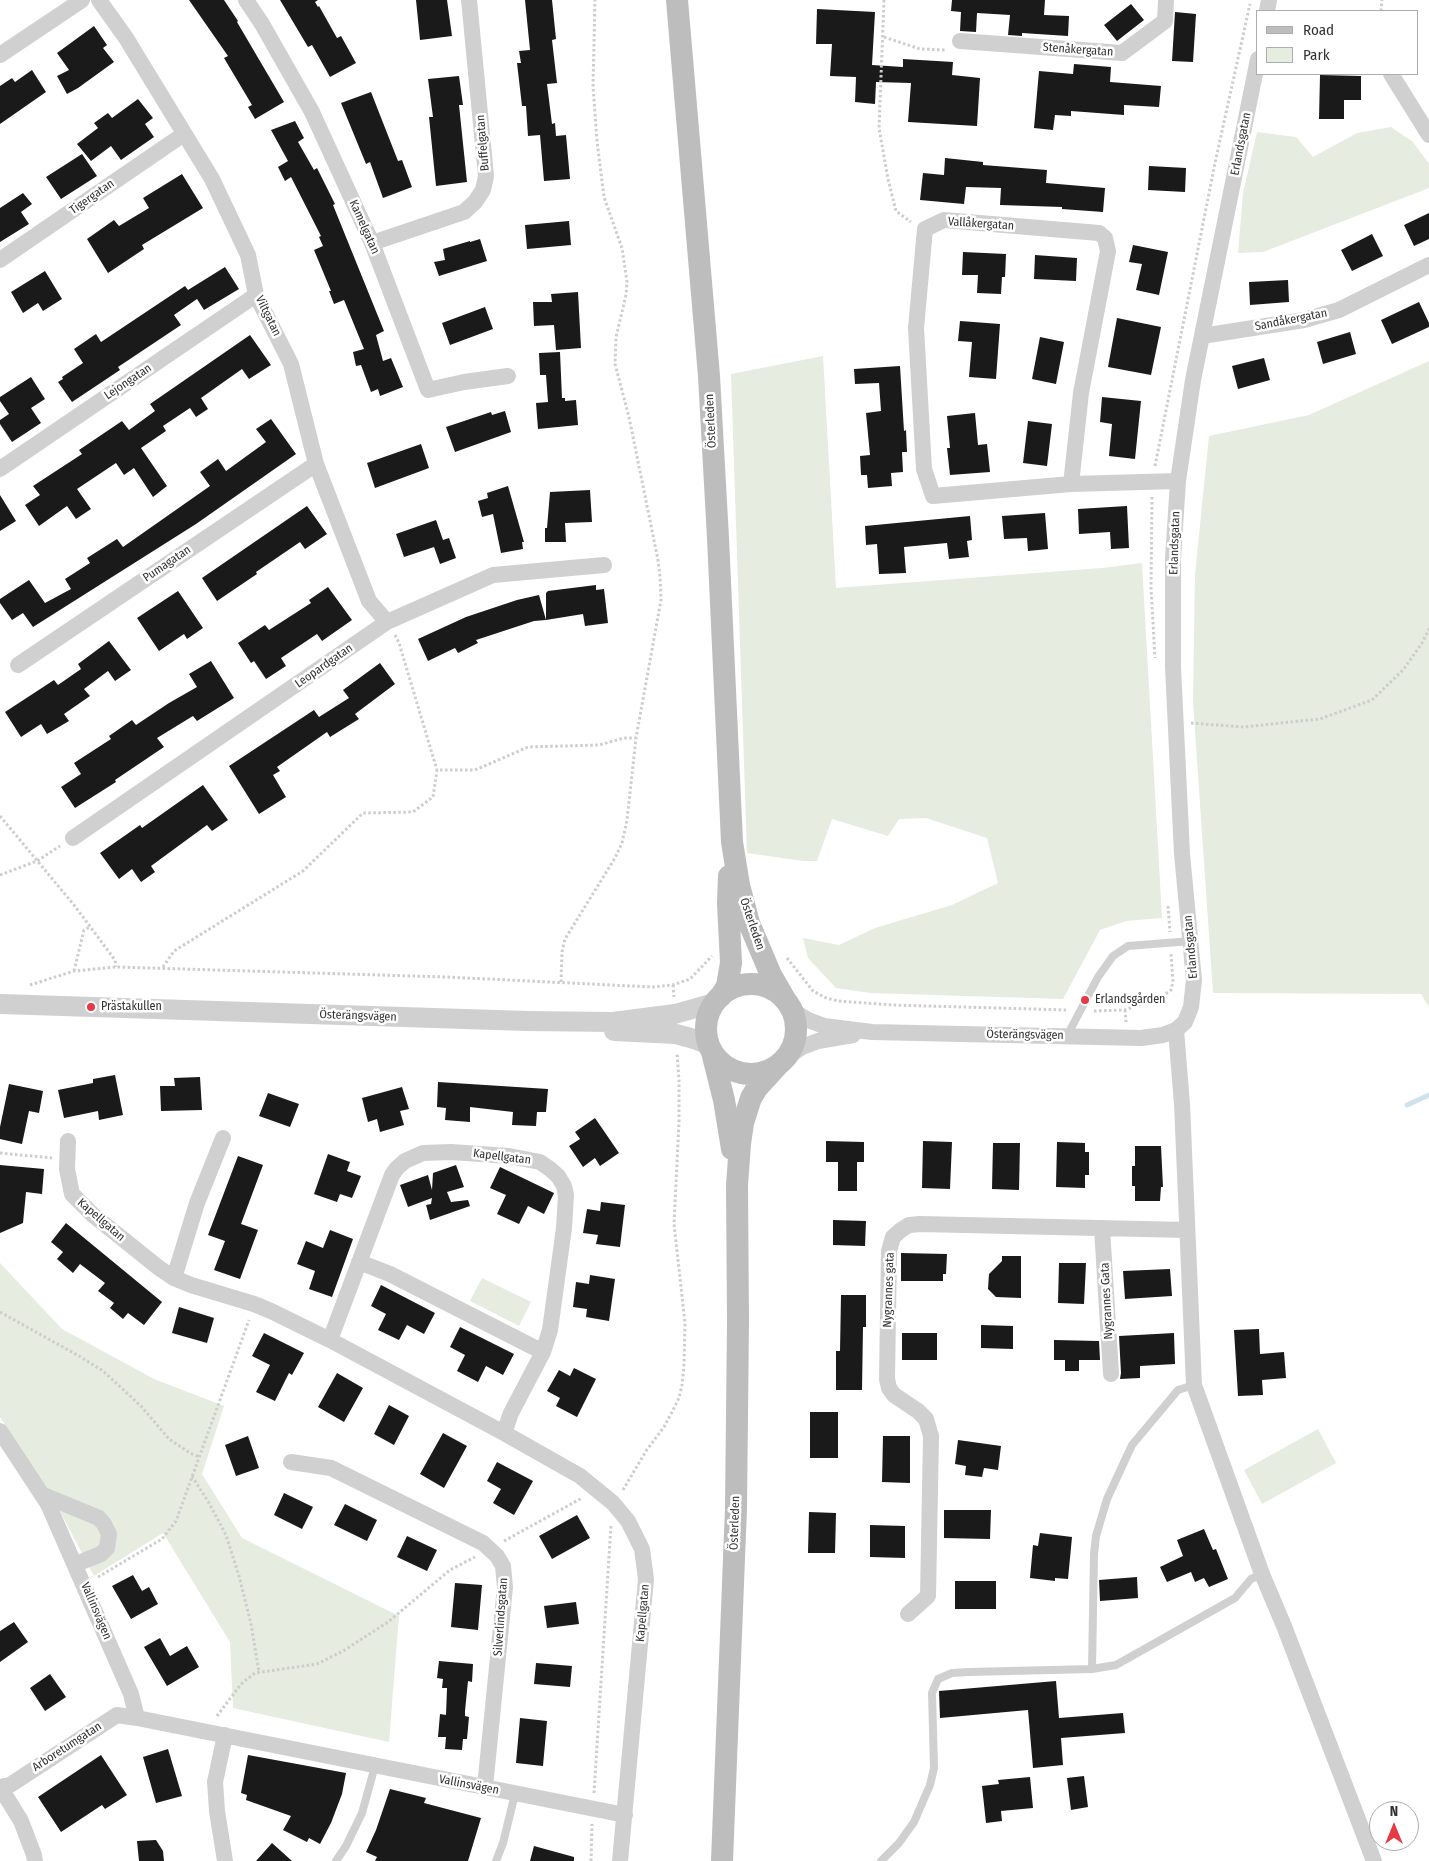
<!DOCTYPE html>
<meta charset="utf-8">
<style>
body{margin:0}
#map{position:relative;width:1429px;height:1861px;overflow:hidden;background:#fff;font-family:"Fira Sans Condensed",sans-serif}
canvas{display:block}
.legend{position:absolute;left:1256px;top:10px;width:162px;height:65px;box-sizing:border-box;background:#fff;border:1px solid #adadad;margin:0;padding:6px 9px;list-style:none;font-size:15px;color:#333}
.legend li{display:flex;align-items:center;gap:10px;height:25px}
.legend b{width:25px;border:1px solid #adadad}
.north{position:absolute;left:1369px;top:1801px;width:50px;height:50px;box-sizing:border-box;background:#fff;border:1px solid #adadad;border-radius:50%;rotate:0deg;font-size:14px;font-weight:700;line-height:20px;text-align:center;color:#333}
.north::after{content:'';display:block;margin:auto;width:18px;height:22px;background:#e63946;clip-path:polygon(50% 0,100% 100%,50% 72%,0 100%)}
</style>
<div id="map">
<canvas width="1429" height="1861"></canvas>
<ul class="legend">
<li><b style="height:6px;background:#bdbdbd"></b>Road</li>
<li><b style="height:14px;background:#e6ecdf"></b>Park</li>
</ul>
<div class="north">N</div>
</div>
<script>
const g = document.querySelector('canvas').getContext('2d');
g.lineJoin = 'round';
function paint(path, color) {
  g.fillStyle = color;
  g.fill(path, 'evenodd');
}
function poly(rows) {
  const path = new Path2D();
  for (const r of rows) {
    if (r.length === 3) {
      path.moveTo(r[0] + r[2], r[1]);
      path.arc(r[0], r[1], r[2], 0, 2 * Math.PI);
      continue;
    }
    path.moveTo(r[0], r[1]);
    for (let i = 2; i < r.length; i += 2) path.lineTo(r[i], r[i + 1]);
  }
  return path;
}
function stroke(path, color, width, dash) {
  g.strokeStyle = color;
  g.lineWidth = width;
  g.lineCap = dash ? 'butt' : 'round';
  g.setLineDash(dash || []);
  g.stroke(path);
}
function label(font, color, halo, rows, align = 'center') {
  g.font = font + ' "Fira Sans Condensed",sans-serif';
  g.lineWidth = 5;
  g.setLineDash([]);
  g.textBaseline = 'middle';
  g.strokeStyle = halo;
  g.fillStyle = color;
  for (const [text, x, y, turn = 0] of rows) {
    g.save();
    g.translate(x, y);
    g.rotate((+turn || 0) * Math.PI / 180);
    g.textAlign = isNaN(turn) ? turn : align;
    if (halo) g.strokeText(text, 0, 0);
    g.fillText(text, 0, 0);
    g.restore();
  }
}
const green = poly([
 [1391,127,1413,142,1429,164,1429,188,1263,252,1238,253,1243,193,1257,132,1296,137,1313,157,1357,133],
 [823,356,836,588,1102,568,1142,563,1162,918,1126,921,1100,930,1063,999,870,993,836,988,808,958,803,938,839,945,875,928,952,905,998,883,987,838,926,818,899,819,888,836,832,819,817,861,803,861,747,853,731,374],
 [1429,361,1429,1007,1421,994,1213,993,1193,702,1195,575,1209,436,1309,415],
 [0,1263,62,1329,154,1379,224,1406,202,1474,242,1538,399,1616,389,1742,233,1708,230,1642,163,1533,94,1576,54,1500,0,1417],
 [482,1278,531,1302,519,1326,470,1301],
 [1318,1429,1336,1463,1262,1504,1244,1470]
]);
const stream = poly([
 [1407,1105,1429,1095]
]);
const building = poly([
 [189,0,224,0,238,21,237,22,284,102,255,119,248,107,252,105,224,58,228,56],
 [280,0,318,0,315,2,318,7,319,6,337,38,341,36,356,63,330,77,312,45,308,47],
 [416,0,447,0,452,36,420,40],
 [525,0,552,0,556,39,552,40,557,83,547,84,552,124,555,123,556,136,566,135,570,179,544,181,540,135,528,136,526,106,522,106,517,63,521,63,519,51,530,50],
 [952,0,1045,0,1044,15,1069,16,1068,36,1022,33,1022,36,1008,35,1010,15,977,13,976,32,960,31,961,12,951,11],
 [1131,4,1144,20,1117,41,1104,25],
 [817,9,875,12,872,65,903,67,903,59,953,62,952,75,980,78,977,126,908,122,911,83,876,82,875,104,855,102,856,77,830,76,832,44,816,44],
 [1175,12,1196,14,1193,62,1172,61],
 [94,26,107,45,103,48,114,62,78,88,67,94,57,76,69,70,57,53],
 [1074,64,1111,67,1110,82,1161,86,1159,107,1124,105,1124,115,1071,111,1071,116,1055,115,1053,130,1034,128,1039,71,1073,74],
 [32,70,46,92,0,124,0,86,12,78,15,82],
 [1320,75,1361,76,1361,100,1344,100,1344,119,1319,119],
 [459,76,463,105,459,105,467,182,436,186,429,117,433,117,428,79],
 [371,92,398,161,402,160,412,187,383,198,370,162,366,164,341,103],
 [138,99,153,118,145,124,154,137,121,160,111,146,91,161,77,144,98,128,94,123,108,113,112,118],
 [295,121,304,138,298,142,314,170,317,168,335,204,333,205,384,331,376,335,383,361,391,358,403,387,380,396,378,389,371,392,361,365,356,366,353,352,364,349,344,300,334,304,329,291,331,291,314,250,323,246,319,237,321,236,291,177,285,181,278,167,288,161,271,130],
 [82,154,97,176,61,199,46,177],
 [945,158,983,162,983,165,1047,170,1046,183,1105,188,1103,212,1062,209,1062,207,1000,205,1001,188,966,187,964,204,920,200,923,173,944,175],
 [1149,166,1186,168,1185,192,1148,190],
 [182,174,203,208,142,245,144,249,108,273,87,239,114,220,119,226,149,208,143,198],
 [23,193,32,204,21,212,29,224,0,242,0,208],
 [1429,213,1429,239,1414,246,1404,225],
 [569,221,571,245,527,249,525,225],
 [1372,234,1383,256,1352,271,1341,250],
 [480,239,487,261,439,276,434,262,445,260,443,249,470,241,470,242],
 [1133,245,1168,252,1159,295,1136,290,1142,264,1129,262],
 [963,252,1006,254,1005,277,1002,277,1001,294,977,293,978,275,962,275],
 [1035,255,1077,258,1076,281,1034,279],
 [225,267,239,289,204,310,197,299,174,315,181,325,118,367,120,370,72,402,58,382,63,379,62,377,83,363,74,349,96,334,101,342,185,286,188,290],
 [45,271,62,299,43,311,38,303,23,313,11,292],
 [1288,280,1289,302,1250,305,1249,282],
 [578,292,581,348,556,350,554,325,534,326,533,302,552,302,551,294],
 [1419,302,1429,323,1429,327,1392,344,1381,320],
 [485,307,493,329,450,345,442,323],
 [1117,318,1161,327,1151,375,1108,367],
 [960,321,1000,324,996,379,969,377,972,342,958,341],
 [1350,332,1356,354,1323,364,1317,342],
 [250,335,271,365,249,379,242,369,201,398,208,409,196,417,190,408,163,426,166,431,141,448,167,486,153,497,134,468,124,475,116,463,77,489,91,509,76,519,67,506,39,526,25,505,40,495,33,486,82,454,79,450,122,421,129,430,155,411,150,404],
 [1040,337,1064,342,1056,384,1032,379],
 [560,352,562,398,565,398,565,401,576,400,578,425,538,429,536,403,548,402,546,375,540,375,539,353],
 [1264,358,1270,380,1238,389,1232,366],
 [900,366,904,431,906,430,907,452,902,452,903,472,891,473,892,486,868,488,867,475,861,475,860,456,870,455,866,413,881,411,879,383,855,384,854,369],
 [31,377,45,399,31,408,41,423,12,442,0,424,0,420,9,414,0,401,0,397],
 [1102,397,1141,401,1135,459,1109,456,1112,424,1100,422],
 [505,411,511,432,455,452,446,427,491,412,492,415],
 [975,413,978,445,987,444,990,472,950,475,947,448,950,448,947,416],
 [271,419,296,454,196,524,33,627,23,613,12,620,0,603,0,599,29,580,45,603,71,589,65,579,90,563,87,558,117,539,123,547,210,486,200,472,218,459,226,471,266,442,256,429],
 [1028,421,1052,424,1047,466,1023,463],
 [421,444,429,468,375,488,367,463],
 [508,486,524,542,522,542,523,549,501,553,493,514,482,517,478,501,488,498,487,493],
 [590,490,592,522,565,523,566,542,545,542,545,528,547,528,550,492],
 [0,495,16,521,0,531],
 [307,506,327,534,305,549,300,542,256,572,257,574,217,601,202,578],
 [1127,506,1129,548,1111,549,1110,532,1079,534,1078,509],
 [1045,513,1048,549,1028,551,1027,538,1004,539,1002,516],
 [970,516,972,540,967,541,969,557,949,559,947,543,904,547,906,573,879,574,877,544,866,545,865,526],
 [436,520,443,540,449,538,456,558,440,564,434,547,404,557,396,534],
 [596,585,596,590,604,589,608,623,585,626,583,614,546,620,546,593,548,591],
 [328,587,352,620,322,641,317,634,281,658,286,666,266,679,254,661,251,663,238,643,265,625,269,630,311,603,309,600],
 [178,591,203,628,187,639,184,634,159,651,137,618],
 [539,595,546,620,534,621,476,640,478,643,458,653,455,648,428,661,418,639,466,617,517,600],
 [109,641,131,670,115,681,108,671,84,689,90,696,64,714,69,721,47,734,41,724,21,737,5,712,54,680,58,685,81,669,78,664],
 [211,661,234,698,197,721,193,716,157,738,164,747,115,780,116,782,75,808,61,787,81,774,74,763,111,739,109,736,132,720,136,725,169,703,197,687,189,674],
 [380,663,395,684,355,714,359,719,330,737,327,732,277,767,280,771,273,775,286,797,259,814,229,766,314,710,319,717,349,698,343,690],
 [203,785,228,820,212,831,207,825,151,866,155,872,141,882,132,869,119,879,100,853,140,825,142,828],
 [115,1075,123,1115,99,1120,98,1111,64,1118,58,1090,93,1083,93,1079],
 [200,1077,202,1110,161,1111,160,1086,175,1086,174,1078],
 [438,1082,548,1089,546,1112,537,1112,536,1126,512,1125,513,1112,470,1107,470,1122,445,1120,446,1108,437,1107],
 [9,1084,43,1091,39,1113,29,1111,22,1144,0,1139,0,1127],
 [402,1087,409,1109,400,1111,404,1125,380,1132,377,1119,368,1122,362,1098],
 [268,1093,299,1104,290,1127,259,1116],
 [595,1118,619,1153,600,1166,595,1158,583,1167,569,1146,580,1139,575,1132],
 [826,1141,864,1142,864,1162,857,1162,857,1191,838,1191,838,1162,826,1162],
 [923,1141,952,1142,950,1189,922,1188],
 [1057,1142,1085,1143,1085,1152,1089,1152,1089,1175,1085,1175,1085,1188,1056,1187],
 [993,1143,1020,1143,1019,1190,992,1189],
 [1135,1146,1161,1146,1163,1187,1161,1187,1160,1201,1135,1201,1135,1186,1132,1186,1132,1166,1135,1166],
 [328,1154,350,1162,347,1171,361,1176,352,1198,340,1194,337,1202,314,1194],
 [238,1156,263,1165,241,1224,258,1230,240,1279,214,1270,225,1241,208,1235],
 [0,1165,44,1169,42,1194,26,1192,23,1223,0,1233],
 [456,1165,464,1187,447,1192,451,1202,468,1200,470,1206,430,1220,426,1205,431,1204,432,1198,408,1207,400,1185,428,1175,432,1190,433,1173],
 [500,1167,554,1193,544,1214,528,1206,519,1224,497,1214,506,1195,490,1188],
 [601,1202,625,1205,620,1247,596,1244,598,1235,583,1233,587,1209,600,1211],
 [833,1220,866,1221,865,1246,833,1245],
 [66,1223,162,1302,144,1325,128,1313,123,1319,110,1308,114,1303,98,1291,105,1283,80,1264,73,1273,57,1259,63,1252,51,1242],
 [330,1230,353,1239,332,1297,309,1289,315,1271,297,1264,306,1241,323,1248],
 [901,1253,947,1254,946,1274,943,1274,943,1281,901,1281],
 [1002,1256,1021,1256,1021,1298,996,1297,988,1289,989,1274,1002,1261],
 [1059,1263,1086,1263,1084,1304,1058,1303],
 [1170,1269,1172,1296,1125,1299,1123,1271],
 [590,1275,615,1279,609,1321,586,1317,587,1309,573,1307,576,1282,589,1284],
 [381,1285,435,1313,424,1334,407,1325,399,1340,378,1330,386,1314,371,1306],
 [841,1295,866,1295,866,1327,863,1327,862,1390,836,1390,836,1351,840,1351],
 [179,1307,214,1318,207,1343,172,1333],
 [981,1325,1013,1326,1013,1349,981,1348],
 [460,1327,514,1354,503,1375,486,1366,478,1382,457,1371,465,1355,450,1347],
 [1259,1329,1260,1354,1284,1352,1286,1378,1262,1380,1263,1395,1238,1396,1234,1330],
 [264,1333,304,1353,292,1375,289,1373,275,1401,256,1392,270,1365,252,1356],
 [902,1333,937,1333,937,1360,902,1360],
 [1174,1333,1175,1364,1140,1366,1140,1378,1120,1379,1121,1373,1119,1336],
 [1054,1340,1099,1341,1100,1360,1079,1360,1079,1371,1065,1371,1065,1360,1054,1360],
 [574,1368,596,1379,577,1417,556,1406,560,1398,547,1391,559,1370,570,1376],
 [337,1373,363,1388,344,1422,318,1407],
 [389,1405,409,1416,394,1445,374,1434],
 [810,1412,838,1412,838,1458,810,1458],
 [443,1433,467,1446,444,1488,420,1474],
 [248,1436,259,1468,236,1476,225,1445],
 [883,1436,910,1436,910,1483,882,1482],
 [958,1440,1001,1446,998,1470,984,1468,982,1477,965,1475,966,1466,955,1464],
 [497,1462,533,1481,514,1515,493,1503,501,1489,487,1481],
 [284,1493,313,1507,302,1529,274,1515],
 [345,1504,377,1520,367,1541,334,1525],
 [944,1510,991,1510,990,1539,944,1538],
 [809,1512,836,1513,835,1553,808,1553],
 [577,1515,590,1538,552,1559,539,1536],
 [870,1525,905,1526,905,1558,870,1557],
 [1204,1529,1213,1550,1216,1549,1228,1579,1209,1587,1204,1578,1195,1582,1191,1572,1167,1582,1160,1567,1183,1556,1177,1540],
 [1040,1533,1072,1537,1068,1579,1055,1578,1055,1581,1030,1578,1033,1545,1038,1546],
 [407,1536,437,1550,427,1571,397,1557],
 [133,1575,142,1591,149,1587,158,1604,131,1619,112,1586],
 [1137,1577,1138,1598,1100,1601,1099,1580],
 [955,1581,996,1581,996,1609,955,1609],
 [455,1583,482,1585,478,1630,451,1627],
 [576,1602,579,1624,547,1628,544,1606],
 [14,1622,28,1642,0,1662,0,1631],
 [160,1638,170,1656,187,1646,199,1667,167,1686,144,1647],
 [439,1661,473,1664,472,1682,468,1681,465,1711,465,1716,469,1717,467,1739,463,1739,462,1750,445,1749,446,1737,438,1737,440,1714,446,1715,447,1688,442,1688,443,1679,437,1678],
 [536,1663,572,1666,570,1687,534,1684],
 [50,1674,66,1697,45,1711,30,1688],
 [1056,1681,1059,1718,1123,1713,1125,1733,1061,1738,1063,1765,1033,1768,1028,1710,940,1718,939,1691],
 [520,1718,547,1721,543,1766,516,1763],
 [168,1749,182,1796,156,1803,143,1757],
 [101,1755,127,1795,105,1809,102,1805,61,1832,38,1797],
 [248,1755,346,1773,342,1794,331,1823,320,1844,309,1838,307,1842,283,1830,291,1816,246,1800,247,1795,241,1793],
 [1084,1776,1088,1807,1071,1810,1067,1778],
 [1030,1777,1033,1808,1001,1811,1002,1821,986,1823,982,1786,999,1784,998,1780],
 [390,1789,426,1798,424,1803,481,1818,468,1861,375,1861,377,1857,366,1852,376,1830],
 [156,1840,163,1851,164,1861,139,1861,137,1841],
 [272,1843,292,1861,256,1861],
 [534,1846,574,1857,574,1861,530,1861]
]);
const path = poly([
 [884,0,879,128,888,179,896,211,911,222],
 [1381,11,1382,0],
 [884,37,920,49,946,50],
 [1155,466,1215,163,1250,4],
 [1152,497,1151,588,1155,658],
 [395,635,399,643,437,770],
 [1191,723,1243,727,1320,719,1372,700,1403,670,1422,643,1429,629],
 [0,816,74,905,115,960,116,967],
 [0,875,37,861,60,846],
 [1168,906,1170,932],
 [787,958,813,991,826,998,838,1001,893,1005,1067,1010],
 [163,967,174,951,303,871,363,813,413,812,433,797,437,770,475,770,528,747,599,745,624,738,636,738],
 [74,971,84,930,90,927],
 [561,982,562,952,565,939,615,858,622,843,627,820,636,738,661,600,660,576,658,560,629,417,615,364,616,337,626,295,627,282,622,248,604,197,597,141,593,86,595,0],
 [30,985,74,971,116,967,446,977,653,987,673,985,690,979,712,956],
 [673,985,674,997],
 [1125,1010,1126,1022],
 [1094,1011,1125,1010,1164,995,1171,990,1173,982,1171,954],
 [0,1153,52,1158],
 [0,1312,79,1356,103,1371,141,1406,169,1439,190,1453,199,1457],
 [192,1476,209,1503,226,1535,239,1576,251,1624,259,1672],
 [623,1490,646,1451,664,1427,672,1412,679,1398,682,1385,684,1365,685,1323,674,1224,679,1122,679,1080,677,1053],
 [504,1541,582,1498],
 [98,1577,162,1539,176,1521,249,1320],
 [217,1716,241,1684,255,1673,317,1664,343,1651,388,1622,450,1570,475,1557],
 [594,1793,611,1525],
 [591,1861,592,1824]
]);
const service = poly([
 [1067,1036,1098,977,1113,956,1128,946,1191,941],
 [1092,1669,1094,1554,1096,1536,1107,1499,1132,1445,1178,1390,1194,1385],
 [336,1861,346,1846,362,1813,375,1766],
 [496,1861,503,1843,515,1794],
 [881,1861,899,1843,914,1822,930,1785,934,1768,932,1693,938,1679,952,1673,969,1672,1092,1669,1116,1665,1235,1598,1251,1579,1262,1574]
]);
const minor = poly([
 [99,0,126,38,212,179,248,255,256,295,291,364,316,464,369,601,387,622],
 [246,0,262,24,312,112,372,243,428,390,464,382,508,376],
 [1267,11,1269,0],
 [960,41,1122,53,1165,21,1166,0],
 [0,55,82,0],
 [1391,74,1429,135],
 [372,243,464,212,475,202,483,190,486,176,469,0],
 [0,260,184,134],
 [1202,336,1304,320,1339,310,1429,265],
 [0,469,256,295],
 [1071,484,1081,393,1108,251,1105,238,1099,233,944,220,925,229,916,328,924,469,933,496,1071,484,1178,481],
 [18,665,316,464],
 [73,838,387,622,493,575,604,565],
 [792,1010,808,1020,824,1026,872,1032,1141,1038,1163,1035,1176,1030,1185,1022,1191,1007,1194,980,1182,854,1173,667,1173,559,1178,481,1193,380,1258,59],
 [1176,1030,1182,1104,1194,1385,1262,1574,1284,1626,1374,1861],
 [784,1059,802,1047,818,1041,853,1035],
 [68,1141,67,1169,72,1194,93,1215,159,1268,174,1278,191,1285,254,1304,271,1311,330,1340,504,1433,580,1476,613,1503,628,1521,642,1549,646,1579,620,1861],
 [1102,1228,1111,1374],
 [359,1262,390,1274,543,1352],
 [174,1278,197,1203,223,1138],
 [330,1340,392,1175,397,1168,405,1161,423,1153,451,1152,509,1156,540,1162,550,1169,558,1176,564,1186,566,1195,564,1228,550,1330,543,1352,511,1413,504,1433],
 [0,1431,48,1504,131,1694,137,1718,625,1815],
 [291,1462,331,1468,483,1543,497,1556,503,1566,505,1587,485,1787],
 [43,1495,99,1518,104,1524,109,1534,107,1548,101,1554,76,1564],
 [908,1614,928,1596,931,1436,926,1419,918,1411,894,1395,889,1388,887,1379,889,1251,893,1237,901,1230,909,1225,920,1224,1187,1230],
 [0,1787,10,1785,117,1715,137,1718],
 [0,1787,21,1821,34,1855,35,1861],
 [225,1861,217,1811,215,1782,225,1735]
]);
const tertiary = poly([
 [0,1004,527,1021,613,1022,675,1014,714,1003],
 [614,1031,676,1034,694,1039,709,1045]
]);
const secondary = poly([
 [677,0,709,376,718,538,732,842,739,885,749,923,771,975,786,1001],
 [751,1029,45],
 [721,996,727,986,731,963,728,903,729,876],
 [712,1052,724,1100,732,1149],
 [722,1861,736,1508,738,1321,737,1185,740,1144,743,1123,751,1098,757,1088,778,1065]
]);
const markers = [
 [1085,1000,5,"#e63946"],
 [91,1007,5,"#e63946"]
];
const streetNames = [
 ["Stenåkergatan",1078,50,4],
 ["Buffelgatan",483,143,-95],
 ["Erlandsgatan",1241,144,-79],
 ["Tigergatan",92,197,-35],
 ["Vallåkergatan",981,224,4],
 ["Kamelgatan",364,227,66],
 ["Viltgatan",268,316,64],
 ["Sandåkergatan",1291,320,-11],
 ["Lejongatan",128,382,-34],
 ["Österleden",711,421,-93],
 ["Erlandsgatan",1175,543,-88],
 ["Pumagatan",167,564,-34],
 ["Leopardgatan",324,666,-35],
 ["Österleden",752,924,71],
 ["Erlandsgatan",1191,947,-95],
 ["Österängsvägen",358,1016,2],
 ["Österängsvägen",1025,1035,1],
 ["Kapellgatan",502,1157,7],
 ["Kapellgatan",101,1220,41],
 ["Nygrannes gata",889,1290,-88],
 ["Nygrannes Gata",1107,1301,-93],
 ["Österleden",735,1523,-88],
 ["Vallinsvägen",96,1611,67],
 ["Kapellgatan",643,1613,-85],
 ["Silverlindsgatan",501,1617,-86],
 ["Arboretumgatan",67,1747,-33],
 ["Vallinsvägen",469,1785,11]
];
const poiNames = [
 ["Erlandsgården",1095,1000],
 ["Prästakullen",101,1007]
];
paint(green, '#e6ecdf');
stroke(stream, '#cfe2ee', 5);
paint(building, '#1a1a1a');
stroke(path, '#cdcdcd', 3, [2.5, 2.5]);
stroke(service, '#d0d0d0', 8);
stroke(minor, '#d0d0d0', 16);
stroke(tertiary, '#d0d0d0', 20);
stroke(secondary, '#bdbdbd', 22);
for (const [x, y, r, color] of markers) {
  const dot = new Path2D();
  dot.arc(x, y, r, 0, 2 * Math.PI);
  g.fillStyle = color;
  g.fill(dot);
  stroke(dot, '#fff', 2);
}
label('12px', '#333', '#fff', streetNames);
label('12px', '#333', '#fff', poiNames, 'left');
</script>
